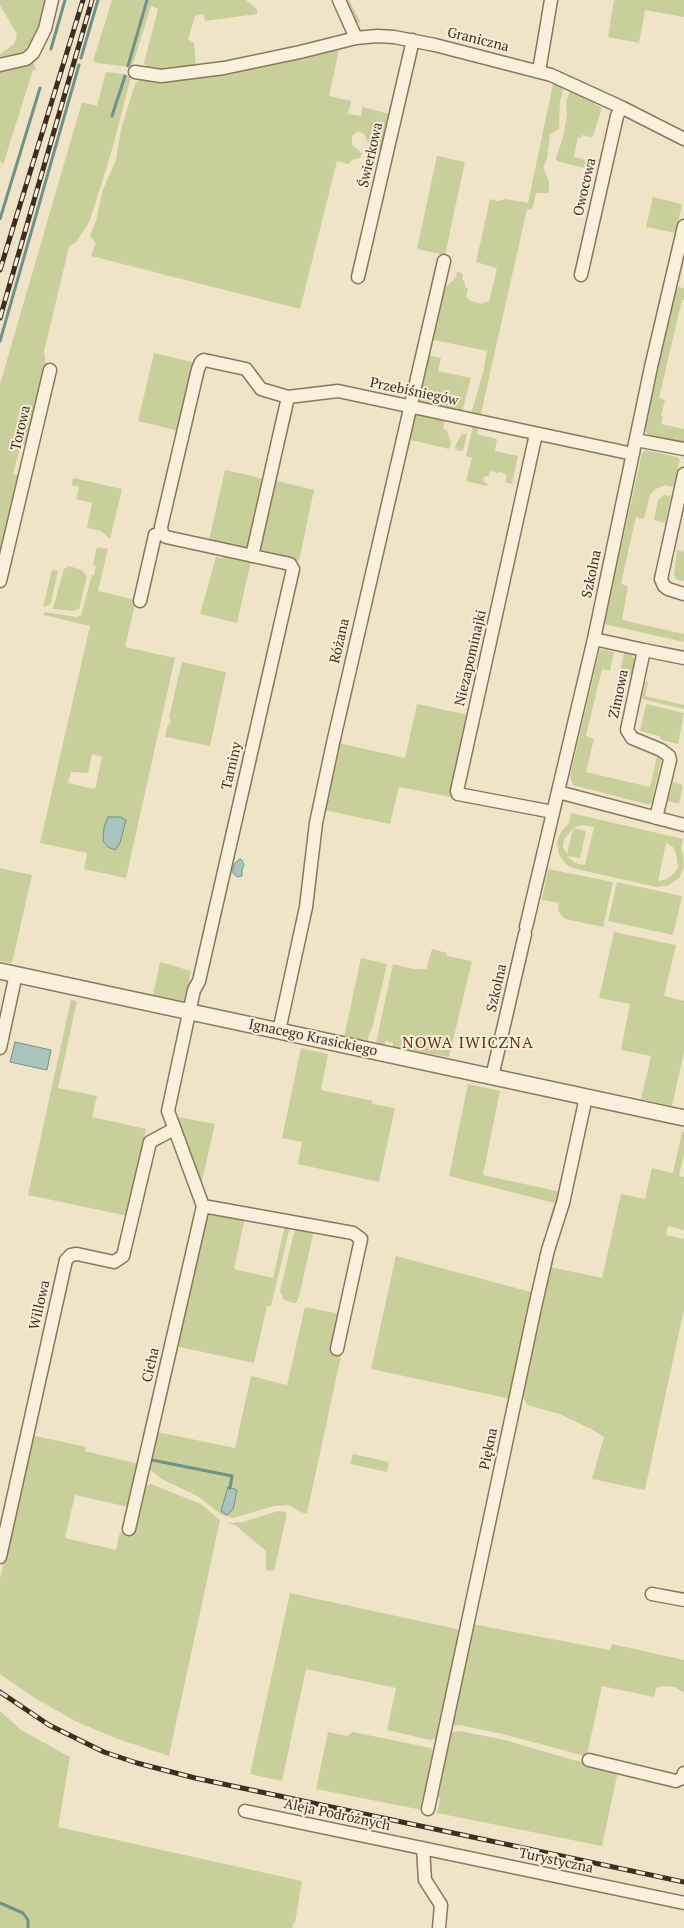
<!DOCTYPE html>
<meta charset="utf-8">
<style>
body{margin:0}
canvas{display:block;background:#f0e4c8}
</style>
<canvas width="684" height="1928"></canvas>
<script>
const g = document.querySelector('canvas').getContext('2d');
g.lineJoin = 'round';
function paint(path, color) {
  g.fillStyle = color;
  g.fill(path, 'evenodd');
}
function poly(rows) {
  const path = new Path2D();
  for (const r of rows) {
    path.moveTo(r[0], r[1]);
    for (let i = 2; i < r.length; i += 2) path.lineTo(r[i], r[i + 1]);
  }
  return path;
}
function stroke(path, color, width, dash) {
  g.strokeStyle = color;
  g.lineWidth = width;
  g.lineCap = dash ? 'butt' : 'round';
  g.setLineDash(dash || []);
  g.stroke(path);
}
function label(font, color, halo, rows, align = 'center') {
  g.font = font + ' "PT Serif",serif';
  g.lineWidth = 4;
  g.setLineDash([]);
  g.textBaseline = 'middle';
  g.strokeStyle = halo;
  g.fillStyle = color;
  for (const [text, x, y, turn = 0] of rows) {
    g.save();
    g.translate(x, y);
    g.rotate((+turn || 0) * Math.PI / 180);
    g.textAlign = isNaN(turn) ? turn : align;
    if (halo) g.strokeText(text, 0, 0);
    g.fillText(text, 0, 0);
    g.restore();
  }
}
const green = poly([
 [0,0,48,0,34,39,24,51,12,57,0,60,0,54,14,44,17,34,0,5],
 [112,0,246,0,257,9,257,14,205,21,204,14,195,16,188,39,194,43,196,66,166,71,148,70,144,63,158,9,151,6,132,67,96,63,93,61],
 [346,0,349,0,361,23,353,22],
 [614,0,684,0,684,17,645,10,639,43,608,37],
 [339,50,329,96,351,101,348,114,361,116,362,107,390,114,382,150,369,145,364,134,358,131,352,136,352,145,362,153,360,158,352,160,349,164,337,161,300,309,91,256,96,243,90,236,97,217,102,192,116,160,121,129,135,84,138,81,145,79,156,81,259,68],
 [34,63,36,70,33,70,3,165,0,161,0,70],
 [106,72,122,74,131,77,112,150,94,208,88,224,76,242,69,247,44,352,46,367,28,445,21,444,13,474,20,476,0,564,0,384,82,102,97,106],
 [553,84,563,88,560,102,559,129,550,134,547,159,543,168,549,181,549,193,536,193,532,210,527,209,480,418,471,414,484,369,487,351,429,339,442,291,456,277,457,271,463,274,462,279,465,283,465,287,468,288,466,297,471,301,483,304,484,302,489,302,497,268,476,262,490,199,498,201,506,199,528,203],
 [570,91,594,101,594,104,602,108,593,136,590,137,582,135,581,138,578,137,574,157,586,160,584,168,557,161,556,158,563,137,567,115,566,101],
 [437,156,465,162,445,255,417,249],
 [653,197,682,204,676,233,646,227],
 [678,287,684,288,684,300,682,300,659,398,665,400,661,416,663,417,661,424,684,429,684,444,648,435,644,428,675,291],
 [154,353,192,362,194,365,179,431,138,421],
 [426,355,441,358,438,371,471,378,462,412,417,404],
 [412,413,445,420,443,428,447,431,449,436,451,444,449,449,406,439],
 [473,426,479,427,477,434,497,439,495,451,518,456,512,484,505,482,507,475,500,472,498,473,490,471,489,476,484,477,483,481,487,484,487,486,466,481,472,458,466,456],
 [462,434,467,434,463,451,456,450,455,446],
 [645,450,677,457,680,460,673,487,666,485,655,489,650,495,644,519,636,517,621,583,628,587,622,620,684,634,684,642,604,624,642,453],
 [225,470,265,479,249,550,209,540],
 [73,478,122,489,110,539,101,531,87,528,92,503,76,499,79,487,72,485],
 [274,480,314,490,299,561,258,551],
 [664,495,671,496,665,523,654,520,658,500],
 [97,547,108,549,98,591,136,600,125,647,175,658,126,878,84,869,87,853,40,843,90,626,44,615,44,612,77,617,81,615,92,575,94,575,96,566,93,565],
 [92,754,102,757,95,789,68,783,71,772,88,773],
 [677,550,684,552,684,581,677,580,674,576],
 [228,556,251,561,237,623,200,614,216,557,221,558],
 [69,566,82,570,87,577,79,609,73,611,53,609,64,569],
 [52,570,58,571,51,602,49,605,43,607],
 [600,649,614,652,610,671,602,669,586,736,594,739,586,772,650,787,657,756,661,760,652,801,650,805,573,785,570,776],
 [624,653,632,655,635,659,631,676,620,673],
 [182,662,226,672,210,746,165,737,167,727,171,722,169,717],
 [646,681,648,682,645,696,684,705,684,709,642,699],
 [417,704,469,715,451,797,399,787,390,824,324,810,338,743,405,758],
 [646,704,684,713,678,744,662,740,659,736,640,731],
 [673,782,683,785,679,804,668,801],
 [571,813,683,839,681,848,683,854,684,867,679,878,669,885,657,887,576,869,568,866,559,855,557,842,561,832,569,823],
 [582,825,594,827,585,865,575,863,567,856,580,858,586,831,573,828],
 [572,829,573,829,567,854,563,847,564,840],
 [666,843,673,847,676,853,678,867,675,872,671,876,665,880,658,881],
 [0,868,32,875,12,963,0,961],
 [548,869,613,882,603,927,565,919,558,911,559,903,542,900],
 [617,882,682,896,673,935,608,921],
 [614,932,676,945,664,996,684,1001,684,1052,672,1106,641,1099,651,1056,621,1050,630,1004,599,998],
 [432,949,447,953,447,956,472,961,449,1057,393,1047,393,1043,386,1041,384,1045,376,1043,393,964,413,969,426,969],
 [361,958,387,964,372,1029,371,1029,367,1042,344,1037],
 [160,962,191,971,189,980,192,981,187,989,184,1001,153,995],
 [71,1000,77,1001,58,1088,97,1096,92,1117,146,1129,128,1216,28,1195],
 [301,1048,328,1054,321,1090,373,1101,372,1104,395,1108,379,1182,298,1164,302,1142,282,1138],
 [468,1084,500,1091,483,1175,561,1192,511,1399,371,1369,396,1256,531,1292,554,1203,449,1176],
 [173,1116,215,1124,201,1185],
 [682,1132,684,1132,684,1154,679,1176,684,1177,684,1230,668,1226,666,1235,683,1239,684,1236,684,1309,645,1490,592,1479,604,1437,593,1430,560,1414,527,1405,522,1394,550,1267,602,1278,621,1194,645,1199,652,1168,673,1173],
 [206,1212,245,1217,234,1269,273,1278,285,1225,290,1227,271,1306,267,1306,254,1363,175,1346],
 [296,1229,311,1232,313,1235,299,1297,296,1303,293,1303,284,1300,280,1291,293,1236],
 [305,1307,340,1314,332,1353,341,1356,307,1513,303,1513,288,1505,274,1506,233,1518,222,1515,199,1497,162,1479,149,1469,157,1432,235,1448,251,1376,287,1385],
 [31,1435,86,1447,85,1451,139,1464,129,1507,75,1495,65,1538,116,1550,120,1532,131,1535,145,1486,151,1484,201,1504,220,1520,169,1756,115,1738,75,1721,30,1695,0,1674,0,1579],
 [353,1454,389,1462,387,1472,350,1464],
 [278,1511,286,1512,286,1518,274,1571,266,1570,266,1551,235,1525,227,1523,243,1522],
 [290,1593,461,1630,439,1733,435,1739,430,1740,387,1730,396,1688,306,1669,282,1781,250,1774],
 [472,1624,610,1650,612,1644,684,1660,684,1693,675,1687,663,1686,656,1688,654,1697,602,1686,587,1755,584,1756,507,1735,460,1725,450,1726],
 [0,1711,21,1730,70,1757,58,1827,302,1881,295,1923,293,1923,292,1928,0,1928],
 [460,1731,505,1740,573,1760,585,1762,584,1764,618,1771,602,1846,437,1813,440,1799,435,1792,448,1733],
 [328,1732,347,1736,353,1732,431,1748,434,1754,422,1810,316,1789]
]);
const water = poly([
 [108,817,121,817,126,820,120,843,115,850,108,847,103,841,104,827,108,817],
 [240,859,242,860,244,865,242,870,242,876,237,877,233,873,233,868,235,863,240,859],
 [15,1042,51,1050,47,1070,10,1062,15,1042],
 [228,1487,237,1490,233,1509,227,1515,221,1511,228,1487]
]);
const stream = poly([
 [51,49,65,0],
 [81,58,98,0],
 [128,66,147,0],
 [112,116,125,76],
 [0,219,40,88],
 [0,341,79,65],
 [152,1460,232,1476,230,1488],
 [0,1903,23,1913,28,1920,28,1928]
]);
const minor = poly([
 [339,0,356,38],
 [0,65,26,59,33,53,45,29,52,0],
 [539,71,551,0],
 [135,72,161,76,224,68,300,52,356,38,377,36,394,37,435,45,551,75,621,107,684,139],
 [581,275,617,116,621,107],
 [358,277,413,40],
 [536,434,457,791,458,794,553,812],
 [636,440,684,449],
 [684,474,661,579,664,586,668,589,684,594],
 [162,533,161,527,198,369,201,362,204,360,246,369,261,389,288,397,338,391,633,454],
 [252,556,288,397],
 [0,581,50,370],
 [140,601,155,535,162,533],
 [594,639,644,650],
 [558,792,684,825],
 [656,818,670,760,669,756,661,750,632,738,627,730,644,650,684,658],
 [526,927,594,639,651,367,684,226],
 [279,1031,306,907,316,823,333,743,444,261],
 [0,1048,16,974],
 [492,1077,525,934],
 [203,1206,353,1233,361,1239,337,1349],
 [129,1529,203,1206,168,1111,194,990,199,981,293,569,290,564,166,537,162,533],
 [0,1557,66,1260,71,1255,77,1254,114,1262,123,1256,150,1142,174,1129],
 [652,1594,684,1600],
 [589,1760,676,1781,682,1778,684,1773],
 [428,1809,535,1307,548,1250,563,1203,586,1097],
 [245,1811,684,1903],
 [423,1848,425,1880,441,1905,439,1928]
]);
const tertiary = poly([
 [0,971,684,1118]
]);
const rail = poly([
 [0,270,83,0],
 [0,318,92,0],
 [0,1692,49,1725,104,1752,137,1763,195,1778,684,1882]
]);
const streetNames = [
 ["Graniczna",478,40,14],
 ["Świerkowa",371,155,-77],
 ["Owocowa",585,187,-77],
 ["Przebiśniegów",414,392,12],
 ["Torowa",21,428,-77],
 ["Szkolna",592,574,-78],
 ["Różana",340,641,-77],
 ["Niezapominajki",471,658,-77],
 ["Zimowa",619,694,-78],
 ["Tarniny",232,766,-77],
 ["Szkolna",497,988,-77],
 ["Ignacego Krasickiego",313,1038,12],
 ["Willowa",40,1305,-77],
 ["Cicha",151,1365,-77],
 ["Piękna",489,1449,-78],
 ["Aleja Podróżnych",337,1815,12],
 ["Turystyczna",556,1861,12]
];
const quarterNames = [
 ["NOWA IWICZNA",468,1043]
];
paint(green, '#c9cf9b');
paint(water, '#a9c4bc');
stroke(water, '#6f938a', 1);
stroke(stream, '#6f938a', 3);
stroke(minor, '#8d765c', 15);
stroke(tertiary, '#8d765c', 18);
stroke(minor, '#faf1dc', 12);
stroke(tertiary, '#faf1dc', 15);
stroke(rail, '#3d2e20', 5);
stroke(rail, '#f7eed8', 3, [9]);
label('14px', '#3d2e20', '#f7eed8', streetNames);
g.letterSpacing = '1px';
label('16px', '#6b2e1e', '#f7eed8', quarterNames);
g.letterSpacing = '0px';
</script>
